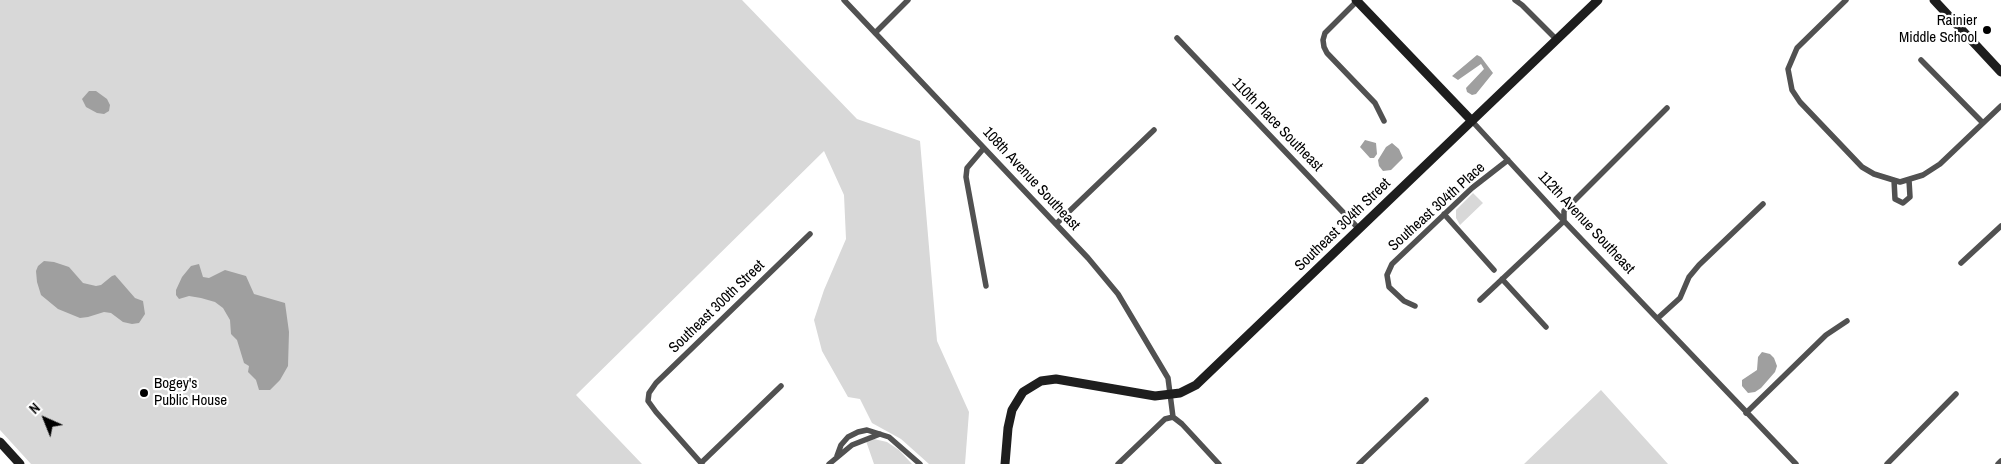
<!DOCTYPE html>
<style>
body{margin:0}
#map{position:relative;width:2001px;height:464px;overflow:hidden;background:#fff;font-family:"Archivo Narrow",sans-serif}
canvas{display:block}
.north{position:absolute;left:20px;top:394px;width:50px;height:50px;-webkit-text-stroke:4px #fff;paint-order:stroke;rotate:316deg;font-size:14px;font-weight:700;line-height:20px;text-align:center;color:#000}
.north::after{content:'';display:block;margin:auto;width:18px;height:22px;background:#000;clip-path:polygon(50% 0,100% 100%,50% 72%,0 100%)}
</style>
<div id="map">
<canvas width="2001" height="464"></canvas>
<div class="north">N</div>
</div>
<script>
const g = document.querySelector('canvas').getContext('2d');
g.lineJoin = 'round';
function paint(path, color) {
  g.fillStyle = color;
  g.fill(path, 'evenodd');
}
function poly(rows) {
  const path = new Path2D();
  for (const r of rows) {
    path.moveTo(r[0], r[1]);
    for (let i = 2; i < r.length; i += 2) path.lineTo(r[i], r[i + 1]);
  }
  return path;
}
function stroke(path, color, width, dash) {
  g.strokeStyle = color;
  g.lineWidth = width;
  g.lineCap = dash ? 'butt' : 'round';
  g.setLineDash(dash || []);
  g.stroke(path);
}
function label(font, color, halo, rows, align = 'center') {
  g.font = font + ' "Archivo Narrow",sans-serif';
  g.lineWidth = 4.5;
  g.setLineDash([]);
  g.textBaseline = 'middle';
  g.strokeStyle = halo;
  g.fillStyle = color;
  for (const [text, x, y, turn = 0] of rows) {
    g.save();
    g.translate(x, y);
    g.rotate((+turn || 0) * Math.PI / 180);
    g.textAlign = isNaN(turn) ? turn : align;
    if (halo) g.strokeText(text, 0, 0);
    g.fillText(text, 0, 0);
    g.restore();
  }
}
const green = poly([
 [0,0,742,0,857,119,920,141,937,341,969,412,965,464,929,464,901,439,872,423,860,399,848,397,822,351,814,320,824,290,846,239,844,195,824,151,576,395,642,464,31,464,0,430],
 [1473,193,1483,203,1460,225,1456,218,1456,210],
 [1601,390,1668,464,1524,464],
 [874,439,887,442,899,450,912,464,874,464,866,441]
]);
const water = poly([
 [1477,55,1481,57,1493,73,1476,94,1472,95,1467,92,1466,88,1484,69,1481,64,1458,80,1452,76],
 [89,91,96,91,107,99,110,105,109,111,104,114,97,113,86,107,82,99],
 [1365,140,1376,143,1377,154,1374,158,1370,158,1360,147],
 [1392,143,1399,149,1403,158,1391,170,1383,171,1379,166,1378,160,1386,147],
 [44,261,54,262,69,267,83,283,96,286,101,285,112,276,115,275,135,298,143,301,145,314,139,323,132,324,123,322,111,313,104,312,88,317,80,318,58,309,41,295,37,282,36,271,38,266],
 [199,264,203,277,209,278,225,270,246,276,254,294,285,303,289,332,288,366,280,380,270,390,259,390,256,380,248,372,249,366,244,363,237,340,231,334,230,320,223,308,215,302,201,298,189,296,179,299,176,295,176,290,182,277,191,266],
 [1762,352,1770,354,1774,358,1777,366,1775,372,1761,388,1755,392,1748,393,1742,386,1742,380,1757,370,1758,357]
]);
const street = poly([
 [844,0,1088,258,1118,294,1168,378,1173,417],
 [1515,0,1522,5,1556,39],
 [1846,0,1797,48,1788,69,1792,90,1800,102,1862,167,1874,174,1900,182,1923,175,1940,164,2001,106],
 [1357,1,1325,33,1323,40,1324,47,1327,53,1375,103,1384,121],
 [875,33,908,0],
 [1177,38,1359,229],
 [1921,60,1983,123],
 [1471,120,1564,221,1796,464],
 [984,148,967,168,966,177,986,286],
 [1894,180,1895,199,1903,203,1910,197,1909,180],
 [1444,214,1494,270],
 [1056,224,1154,130],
 [1961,263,2001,226],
 [1502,279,1546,327],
 [1480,300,1564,221,1564,211,1667,108],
 [1415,306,1404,301,1389,287,1387,275,1392,264,1472,188,1508,160],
 [1658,318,1680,298,1689,277,1699,265,1763,204],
 [1746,413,1826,335,1847,321],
 [1173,417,1182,424,1219,464],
 [837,456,841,445,848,437,858,432,867,430,889,437,920,464],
 [701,463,781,386],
 [702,464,656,412,648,401,649,393,656,383,810,234],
 [829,464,852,445,880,434],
 [1118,464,1165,419,1173,417],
 [1359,464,1426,400],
 [1887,464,1956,394],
 [1998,464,2001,461]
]);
const secondary = poly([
 [1356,0,1471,120],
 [1934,0,2001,72],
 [0,442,20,464],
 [1005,464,1008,428,1012,410,1023,392,1041,381,1056,379,1155,396,1180,393,1196,385,1598,0]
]);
const markers = [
 [1987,30,5,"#000"],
 [144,393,5,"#000"]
];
const poiNames = [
 ["Rainier",1977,21],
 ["Middle School",1977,38],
 ["Bogey's",154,384,"left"],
 ["Public House",154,401,"left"]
];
const streetNames = [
 ["110th Place Southeast",1277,125,46],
 ["108th Avenue Southeast",1031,179,47],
 ["Southeast 304th Place",1437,207,-42],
 ["112th Avenue Southeast",1586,223,47],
 ["Southeast 304th Street",1343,225,-44],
 ["Southeast 300th Street",717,307,-44]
];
paint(green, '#d8d8d8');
paint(water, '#9f9f9f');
stroke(street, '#515151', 5.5);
stroke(secondary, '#1e1e1e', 9);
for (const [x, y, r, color] of markers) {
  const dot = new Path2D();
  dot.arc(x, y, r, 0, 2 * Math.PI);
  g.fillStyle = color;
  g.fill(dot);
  stroke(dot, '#fff', 2);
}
label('15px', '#000', '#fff', poiNames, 'right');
label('15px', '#000', '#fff', streetNames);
</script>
